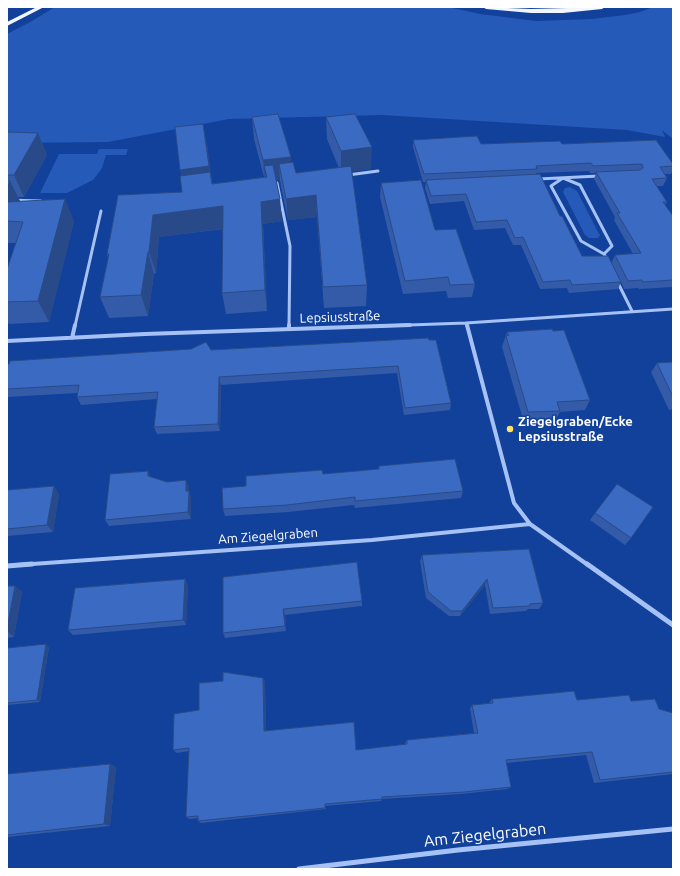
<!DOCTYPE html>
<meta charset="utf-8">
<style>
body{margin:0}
#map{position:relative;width:680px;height:876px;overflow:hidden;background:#12419b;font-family:Ubuntu,sans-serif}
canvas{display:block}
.frame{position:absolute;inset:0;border:8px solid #fff;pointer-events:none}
</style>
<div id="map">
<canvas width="680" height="876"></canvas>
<div class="frame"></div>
</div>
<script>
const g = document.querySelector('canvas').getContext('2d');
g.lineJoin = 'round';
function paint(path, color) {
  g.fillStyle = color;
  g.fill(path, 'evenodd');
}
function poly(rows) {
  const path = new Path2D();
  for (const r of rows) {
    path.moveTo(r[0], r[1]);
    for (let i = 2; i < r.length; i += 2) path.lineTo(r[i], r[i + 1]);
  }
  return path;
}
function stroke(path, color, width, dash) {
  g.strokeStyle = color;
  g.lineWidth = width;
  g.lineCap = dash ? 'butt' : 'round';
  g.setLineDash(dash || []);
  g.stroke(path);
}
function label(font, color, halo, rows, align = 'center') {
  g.font = font + ' Ubuntu,sans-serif';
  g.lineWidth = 3;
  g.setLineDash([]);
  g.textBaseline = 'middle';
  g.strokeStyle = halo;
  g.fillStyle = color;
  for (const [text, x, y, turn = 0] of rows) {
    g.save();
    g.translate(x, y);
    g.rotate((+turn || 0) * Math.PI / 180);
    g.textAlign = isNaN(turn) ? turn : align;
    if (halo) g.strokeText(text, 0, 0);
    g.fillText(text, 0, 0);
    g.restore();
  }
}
const green = poly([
 [55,7,448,7,480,14,536,21,592,19,625,15,640,12,653,7,673,7,673,139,662,130,665,137,627,130,382,115,229,119,108,142,7,143,7,34,32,21],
 [99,149,128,149,126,155,106,155,102,168,93,180,67,193,40,193,59,154,97,154],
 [570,187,577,191,599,234,600,235,598,238,589,238,585,235,563,192,565,188]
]);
const streetFar2 = poly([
 [348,175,378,171],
 [563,178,580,185,612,246,604,254,581,241,551,186,563,178],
 [538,179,599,176],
 [277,183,290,246,289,326],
 [7,200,41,201],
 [604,254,607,260],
 [617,281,632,311],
 [466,323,467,326],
 [75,326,101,211],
 [380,326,466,323,673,309]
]);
const streetFar1 = poly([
 [467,325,514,503,530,524,588,565],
 [289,329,289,325],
 [72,338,75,325],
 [7,341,145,334,410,325],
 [18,565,372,540,530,524]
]);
const street = poly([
 [587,564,673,625],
 [7,566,32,564],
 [299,869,458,850,673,829]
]);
const primary = poly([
 [37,7,44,7,7,26,7,22,37,7],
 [483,7,531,9,605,7,602,9,563,13,531,13,486,9,483,7]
]);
const wall = poly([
 [252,117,291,163,296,173,339,168,327,139,326,117,371,169,352,171,367,285,366,306,324,308,317,217,288,220,281,186,280,180,276,180,282,221,263,224,267,311,226,314,222,293,223,229,159,237,156,273,154,274,148,316,109,318,100,297,108,258,107,254,182,192,181,176,207,145,212,184,264,177,254,139],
 [7,132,38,133,47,155,24,197,18,197,20,202,74,221,49,322,9,324,7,322,7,269,16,243,7,243],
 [413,140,481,144,562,144,673,164,673,169,671,174,664,174,667,178,663,186,656,186,667,202,665,205,673,216,673,287,639,289,638,288,624,289,621,282,618,289,569,293,567,288,540,289,521,245,513,245,505,228,474,230,464,201,430,204,425,188,426,182,423,182,413,147],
 [589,171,590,173,596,173,594,179,615,217,614,220,633,254,615,255,612,262,582,256,560,216,536,175,536,173],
 [381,183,435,230,475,284,472,297,448,298,446,291,403,294,380,197],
 [507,332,590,400,585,410,560,412,555,421,524,423,502,347],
 [428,338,451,403,450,410,404,415,397,373,221,385,220,431,157,434,154,427,157,399,81,405,77,397,77,393,7,397,7,364,211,350],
 [673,362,673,409,669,410,651,372,657,363],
 [379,466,463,491,461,498,355,508,354,505,288,512,225,516,223,509,246,486,323,474,378,469],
 [148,471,151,477,167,482,189,487,189,491,191,498,191,519,109,526,105,520],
 [7,490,59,494,53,532,7,536],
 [595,513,631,538,625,545,590,520],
 [529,549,543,603,539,609,528,609,526,611,490,614,485,585,460,616,449,616,426,598,420,561,422,555],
 [223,577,362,601,362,606,285,615,286,631,225,638,223,633],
 [185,579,188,585,186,625,73,635,68,630],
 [7,586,15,586,22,592,14,637,7,638],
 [49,647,40,702,7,705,7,648],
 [263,678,265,682,266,731,356,750,405,745,405,743,407,740,474,733,470,709,472,705,489,703,492,699,631,701,673,713,673,774,594,783,586,755,506,763,511,787,507,789,461,794,382,799,381,801,325,806,326,809,201,823,198,821,198,818,190,819,186,817,189,751,177,753,173,750,199,710],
 [110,764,116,767,110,826,7,837,7,774]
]);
const shadedWall = poly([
 [203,124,207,145,216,206,185,192,180,170],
 [38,133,47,155,24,197,14,175],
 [372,147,371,169,341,173,341,151],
 [291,157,292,178,279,164,280,180,267,182,264,166,266,182,265,182,263,160],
 [10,181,21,203,7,221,7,187],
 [316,195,317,217,288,220,286,199],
 [65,199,74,221,49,322,38,301],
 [280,199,282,221,263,224,267,311,265,290,261,202],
 [223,206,227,228,159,237,156,273,149,252,153,215],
 [148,252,154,274,148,316,141,295],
 [219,377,221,385,220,431,218,424],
 [148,471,152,478,148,476],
 [186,480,189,487,189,491,191,498,191,519,188,512,186,491],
 [54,486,59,494,53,532,47,525],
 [185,579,188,585,186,625,183,620],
 [487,579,485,585,460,616,462,611],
 [15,586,22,592,14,637,7,631,7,629],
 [283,609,285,615,286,631,285,626],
 [46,644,49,647,40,702,37,700],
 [263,678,265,682,266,734,264,731],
 [110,764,116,767,110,826,104,824]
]);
const building = poly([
 [278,114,291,157,263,160,252,117,278,114],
 [355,114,372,147,341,151,326,117,355,114],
 [203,124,209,166,180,170,175,127,203,124],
 [7,132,38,133,14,175,7,175,7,132],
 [477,136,481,144,560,141,562,144,656,140,673,164,673,166,660,167,667,178,652,179,667,202,663,202,673,216,673,280,643,282,642,280,628,281,615,255,641,253,617,213,620,213,596,172,640,170,643,168,642,164,593,166,591,163,536,166,537,169,424,174,413,140,477,136],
 [293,162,296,173,351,166,367,285,323,287,316,195,286,199,279,164,293,162],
 [273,165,280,199,261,202,265,290,222,293,223,206,153,215,149,252,148,252,141,295,100,297,109,254,107,254,118,195,182,192,180,176,210,172,212,184,267,177,264,166,273,165],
 [540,174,560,216,562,216,582,256,608,256,621,282,572,285,570,280,543,282,523,237,515,238,507,220,476,222,466,194,431,196,426,180,540,174],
 [421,180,435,230,456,229,475,284,450,285,448,277,405,281,381,183,421,180],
 [7,181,10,181,7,187,7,181],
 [65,199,38,301,7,302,7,269,23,222,7,221,7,202,65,199],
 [552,329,553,331,564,330,590,400,557,402,560,411,528,412,506,336,509,335,507,332,552,329],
 [428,338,429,340,436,340,451,403,405,408,398,366,219,377,218,424,154,427,158,392,77,397,79,385,7,389,7,364,9,364,10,361,191,349,206,342,211,350,428,338],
 [673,362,673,397,657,363,673,362],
 [455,459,463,491,355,501,355,497,287,505,223,509,222,488,246,486,246,476,322,470,323,474,379,469,379,466,455,459],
 [148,471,148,476,167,482,186,480,186,491,189,491,188,512,105,520,110,474,148,471],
 [617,484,653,507,631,538,595,513,617,484],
 [54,486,47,525,7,529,7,490,54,486],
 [529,549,543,603,530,604,530,606,493,608,487,579,462,611,451,611,428,592,422,555,529,549],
 [357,562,362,601,283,609,285,626,223,633,223,577,357,562],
 [185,579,183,620,68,630,75,588,185,579],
 [7,586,15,586,7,629,7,586],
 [46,644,37,700,7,703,7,648,46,644],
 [223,672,263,678,264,731,354,722,356,750,407,744,407,740,478,733,472,705,493,703,492,699,574,691,577,700,629,695,631,701,655,699,659,709,673,713,673,772,600,780,592,752,506,760,511,787,464,792,382,797,382,799,325,804,325,808,198,821,198,816,186,817,189,748,173,750,174,714,199,710,199,683,223,681,223,672],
 [110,764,104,824,7,835,7,774,110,764]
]);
const markers = [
 [510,429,4,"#ffe268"]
];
const streetNames = [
 ["Lepsiusstraße",340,317,-2],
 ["Am Ziegelgraben",268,536,-4]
];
const poiNames = [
 ["Ziegelgraben/Ecke",518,422],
 ["Lepsiusstraße",518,437]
];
const nearStreetnames = [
 ["Am Ziegelgraben",485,835,-6]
];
paint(green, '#255ab9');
stroke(streetFar2, '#a6c2f4', 3);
stroke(streetFar1, '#a6c2f4', 4);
stroke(street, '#a6c2f4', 5);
paint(primary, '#f2f6ff');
paint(wall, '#335ba7');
paint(shadedWall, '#294a88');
paint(building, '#3b6ac2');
stroke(building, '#294a88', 1);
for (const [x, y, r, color] of markers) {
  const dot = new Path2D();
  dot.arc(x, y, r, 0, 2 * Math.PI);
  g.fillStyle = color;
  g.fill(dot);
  stroke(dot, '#12419b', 1.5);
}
label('13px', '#fff', '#12419b', streetNames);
label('bold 13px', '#fff', '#12419b', poiNames, 'left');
label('16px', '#fff', '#12419b', nearStreetnames);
</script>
